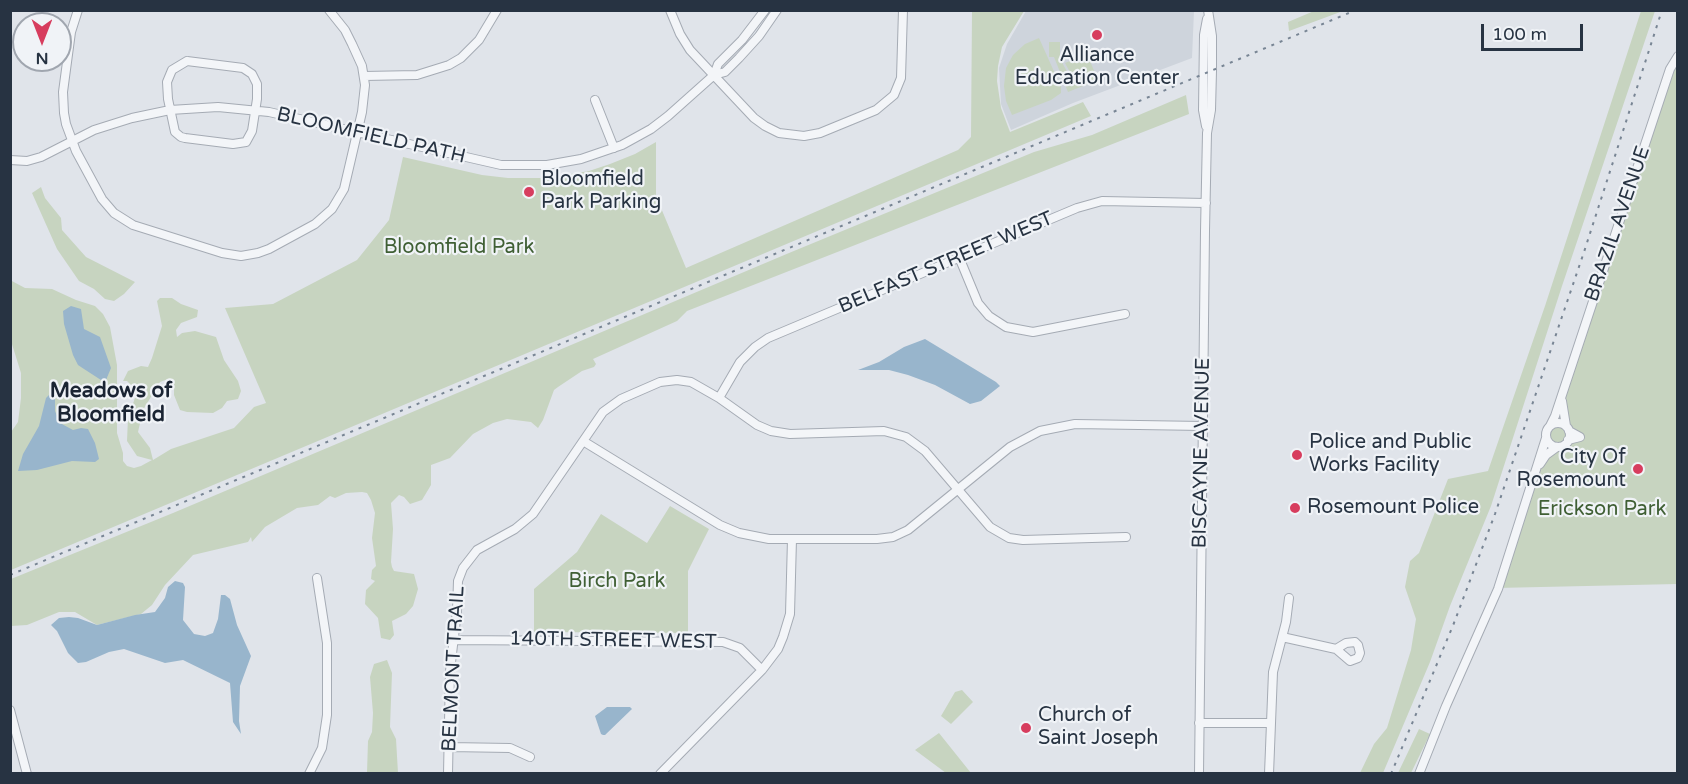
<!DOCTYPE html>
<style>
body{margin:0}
#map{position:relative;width:1688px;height:784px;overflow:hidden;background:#e0e4ea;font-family:"Varela Round",sans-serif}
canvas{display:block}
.frame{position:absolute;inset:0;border:12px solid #273342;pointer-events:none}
.north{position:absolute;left:12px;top:12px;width:60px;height:60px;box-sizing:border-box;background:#f0f3f7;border:2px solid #a0a6af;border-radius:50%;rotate:180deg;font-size:16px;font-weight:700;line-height:24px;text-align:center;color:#273342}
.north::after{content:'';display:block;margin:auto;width:21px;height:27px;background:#d73d5e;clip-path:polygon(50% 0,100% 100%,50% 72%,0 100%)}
.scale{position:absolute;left:1481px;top:24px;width:102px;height:27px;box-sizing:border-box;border:3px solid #273342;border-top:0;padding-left:8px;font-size:18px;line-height:21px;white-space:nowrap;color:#273342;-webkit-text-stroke:4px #f0f3f7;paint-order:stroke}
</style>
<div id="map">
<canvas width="1688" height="784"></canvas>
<div class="frame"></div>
<div class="north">N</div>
<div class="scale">100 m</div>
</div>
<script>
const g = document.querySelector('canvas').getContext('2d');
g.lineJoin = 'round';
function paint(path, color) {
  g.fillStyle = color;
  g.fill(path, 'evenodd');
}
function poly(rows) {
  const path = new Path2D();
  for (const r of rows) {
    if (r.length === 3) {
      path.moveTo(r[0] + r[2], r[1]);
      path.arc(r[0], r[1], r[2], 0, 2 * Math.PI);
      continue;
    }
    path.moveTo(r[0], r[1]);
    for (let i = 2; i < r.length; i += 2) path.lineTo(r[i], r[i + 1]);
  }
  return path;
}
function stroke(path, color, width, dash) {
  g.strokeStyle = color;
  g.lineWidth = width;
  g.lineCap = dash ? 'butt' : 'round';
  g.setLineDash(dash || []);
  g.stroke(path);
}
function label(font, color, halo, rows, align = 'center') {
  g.font = font + ' "Varela Round",sans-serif';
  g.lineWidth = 4.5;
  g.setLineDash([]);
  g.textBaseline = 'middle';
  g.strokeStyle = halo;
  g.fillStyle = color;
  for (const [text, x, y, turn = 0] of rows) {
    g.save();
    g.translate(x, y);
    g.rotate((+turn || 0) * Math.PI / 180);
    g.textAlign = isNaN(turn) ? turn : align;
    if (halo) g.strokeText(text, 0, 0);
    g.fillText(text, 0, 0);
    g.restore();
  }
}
const built = poly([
 [1026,11,1194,11,1192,58,1073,103,1011,130,1001,104,999,68,1007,44]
]);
const green = poly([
 [972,11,1024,11,1002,47,998,66,997,81,1001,108,1010,132,1083,102,1091,116,11,570,11,432,18,422,21,398,21,373,11,341,10,280,25,288,52,289,76,300,95,306,103,314,110,327,117,365,117,433,123,453,123,461,127,466,134,468,141,466,152,460,137,456,127,441,128,418,136,395,133,387,127,381,123,381,128,371,141,366,148,367,152,358,162,326,157,301,160,298,172,298,181,304,198,310,197,317,181,323,176,330,177,337,182,333,195,331,216,337,224,360,238,381,241,391,238,399,227,401,222,408,213,413,187,412,180,410,174,395,174,384,168,379,160,382,143,410,138,432,150,448,153,460,171,449,234,428,254,407,266,403,225,308,273,304,357,260,389,220,403,157,482,175,508,178,547,178,589,171,610,164,635,154,656,142,656,196,686,268,958,150,971,137],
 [1314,11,1343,11,1289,31,1288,22],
 [1641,11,1655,11,1562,286,1491,506,1450,606,1430,662,1383,773,1360,773,1374,744,1387,728,1411,650,1416,619,1405,587,1410,561,1419,553,1448,479,1488,471,1545,306],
 [1039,38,1061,87,1061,93,1051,100,1012,115,1006,101,1004,86,1006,68,1013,55,1025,44],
 [1049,42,1060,42,1060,59,1069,75,1071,74,1065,63,1087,54,1098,80,1068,92,1054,57,1049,57],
 [1677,55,1677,584,1496,588,1671,66],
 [1186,95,1189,114,687,311,677,321,593,359,596,364,594,367,582,371,558,387,554,390,543,420,538,428,531,422,507,419,493,423,473,434,450,458,431,465,431,485,422,500,410,504,404,497,399,495,391,503,393,529,391,562,392,567,394,571,414,574,418,589,413,606,406,614,392,621,394,635,390,640,381,638,378,618,365,604,366,590,375,581,371,579,372,570,376,566,372,538,375,513,371,500,367,493,362,492,346,493,335,498,330,496,318,505,297,508,265,527,252,542,251,537,248,542,193,555,165,585,152,605,141,614,97,625,75,612,59,612,27,625,11,626,11,579,173,513,789,253,1034,152,1092,135],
 [41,187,45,198,61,218,62,230,86,257,135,282,124,294,114,301,105,299,94,289,79,281,57,249,32,193],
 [670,506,709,529,688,571,688,633,534,632,534,589,577,552,601,514,647,543],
 [387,660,392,673,390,727,396,739,398,773,367,773,368,741,372,732,373,713,370,677,374,664],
 [962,690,973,702,951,724,941,716,955,692],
 [1419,729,1430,734,1411,773,1398,773],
 [939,733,971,773,946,773,915,750]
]);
const water = poly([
 [71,306,81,309,84,329,100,337,111,368,106,380,101,380,84,369,78,365,73,355,64,324,63,311],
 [925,339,996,382,1000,386,981,401,970,404,935,385,908,375,889,370,858,370,879,362,904,347],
 [50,394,55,397,55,411,60,423,73,430,81,428,88,429,95,443,99,459,95,462,72,461,37,470,18,471,23,454,39,426,46,398],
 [175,581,183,583,185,587,183,620,194,634,205,636,213,633,218,619,221,595,225,595,230,599,237,625,251,656,240,686,239,721,241,734,233,722,230,683,183,660,165,663,124,649,109,652,86,662,78,663,68,653,57,631,51,625,59,618,69,617,78,618,97,625,135,615,155,612,165,598,168,587],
 [607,707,630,707,632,709,605,735,603,735,601,734,595,716]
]);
const minor = poly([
 [78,10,71,32,63,92,64,113,66,124,76,151,102,199,114,213,133,225,222,253,241,256,258,253,269,249,315,224,332,209,344,189,362,112,365,85,362,66,352,44,345,30,329,10],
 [670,10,680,34,690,50,754,118,765,126,779,133,804,136,820,133,876,110,894,95,901,78,903,10],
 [187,61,243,68,252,74,257,84,257,99,252,131,246,142,233,144,185,138,181,137,175,132,168,99,167,82,172,70,187,61],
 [714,75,725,72,739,58,759,36,777,10],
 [364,76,417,75,449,65,461,58,479,40,497,10],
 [595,100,614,148],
 [1206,126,1203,110,1204,35,1207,19],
 [10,160,27,161,41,157,94,130,132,118,170,110,218,107,269,112,501,165,547,165,581,159,622,145,651,129,668,116,714,75,718,64,742,40,765,10],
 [959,257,978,303,989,316,1006,327,1033,332,1125,314],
 [719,398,740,362,755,347,768,338,1077,208,1102,201,1206,203],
 [1562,401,1566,426],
 [1558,435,12],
 [1550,426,1555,416,1670,69,1678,56],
 [1568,440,1580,437,1569,431],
 [583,441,720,525,739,533,769,539,877,539,893,537,908,530,1010,447,1040,431,1075,424,1203,426],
 [1540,464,1546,455,1557,447],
 [1282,637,1336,649,1350,661,1358,658,1360,653,1358,645,1355,642,1346,643,1336,649],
 [453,640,723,642,740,648,762,670],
 [10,710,27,774],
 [1199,723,1270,723],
 [449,747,510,748,530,757],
 [309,774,322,748,327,715,327,643,317,578],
 [448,774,450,671,457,611,458,581,463,568,477,550,515,529,533,514,603,412,621,399,660,382,677,380,691,382,719,398,757,425,771,431,790,434,884,431,906,437,925,451,990,527,1009,538,1023,540,1126,537],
 [660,774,762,670,778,649,783,637,790,614,792,539],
 [1199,774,1205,231,1207,133,1211,110,1212,71,1212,36,1208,10],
 [1269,774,1273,672,1286,622,1289,598],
 [1419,774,1446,706,1498,589,1546,438]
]);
const rail = poly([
 [10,575,1356,10],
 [1391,774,1454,623,1495,514,1584,252,1662,10]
]);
const markers = [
 [1097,35,6,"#d73d5e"],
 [529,192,6,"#d73d5e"],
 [1297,455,6,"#d73d5e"],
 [1638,469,6,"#d73d5e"],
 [1295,508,6,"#d73d5e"],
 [1026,728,6,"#d73d5e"]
];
const poiNames = [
 ["Alliance",1097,56,"center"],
 ["Education Center",1097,79,"center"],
 ["Bloomfield",541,180],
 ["Park Parking",541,203],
 ["Police and Public",1309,443],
 ["Works Facility",1309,466],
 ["City Of",1626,458,"right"],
 ["Rosemount",1626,481,"right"],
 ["Rosemount Police",1307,508],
 ["Church of",1038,716],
 ["Saint Joseph",1038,739]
];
const streetNames = [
 ["BLOOMFIELD PATH",371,136,13],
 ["BRAZIL AVENUE",1618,224,-71],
 ["BELFAST STREET WEST",946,263,-23],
 ["BISCAYNE AVENUE",1202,453,-89],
 ["140TH STREET WEST",613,641,1],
 ["BELMONT TRAIL",454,669,-87]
];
const parkNames = [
 ["Bloomfield Park",459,248],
 ["Erickson Park",1602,510],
 ["Birch Park",617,582]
];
const neighbourhoodNames = [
 ["Meadows of",111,391],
 ["Bloomfield",111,415]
];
paint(built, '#ced4dc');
paint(green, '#c7d4c0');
paint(water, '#98b5cc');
stroke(minor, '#a5abb4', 10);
stroke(minor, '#f3f5f8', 8);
stroke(rail, '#788594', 2, [3, 6]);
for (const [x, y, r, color] of markers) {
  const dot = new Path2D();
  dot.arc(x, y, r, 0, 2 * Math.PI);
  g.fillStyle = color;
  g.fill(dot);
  stroke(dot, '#f0f3f7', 2);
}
label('20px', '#273342', '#f0f3f7', poiNames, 'left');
label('20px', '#273342', '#f0f3f7', streetNames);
label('20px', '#3f5f34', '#f0f3f7', parkNames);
label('bold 21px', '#1a2433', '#f0f3f7', neighbourhoodNames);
</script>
